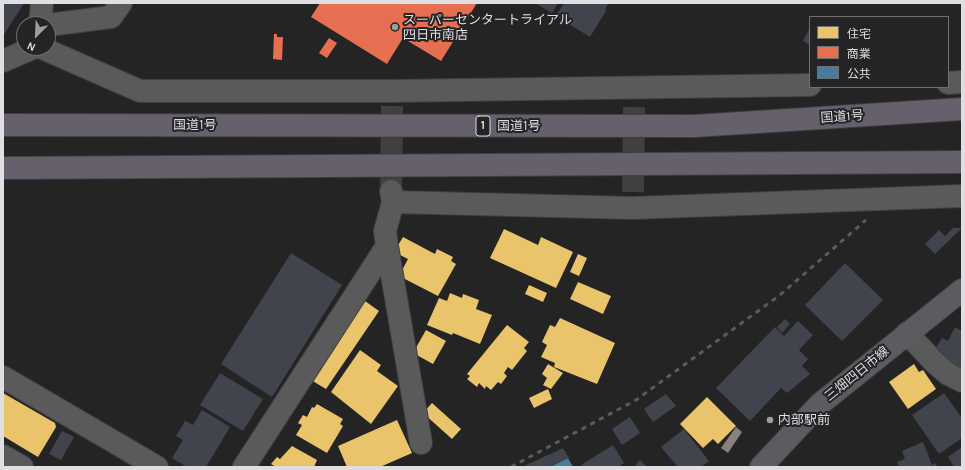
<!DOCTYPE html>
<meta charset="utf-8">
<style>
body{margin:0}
#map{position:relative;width:965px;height:470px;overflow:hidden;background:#242425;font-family:Karla,"Noto Sans JP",sans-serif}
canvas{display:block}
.frame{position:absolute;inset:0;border:4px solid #dfdfe1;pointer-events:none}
.legend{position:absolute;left:809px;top:16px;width:140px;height:72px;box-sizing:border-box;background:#242326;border:1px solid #6f6e71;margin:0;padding:5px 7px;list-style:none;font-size:12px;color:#dfdfe1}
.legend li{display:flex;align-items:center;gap:8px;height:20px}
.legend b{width:20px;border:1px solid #6f6e71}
.north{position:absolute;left:16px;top:16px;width:40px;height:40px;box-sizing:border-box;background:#242326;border:1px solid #6f6e71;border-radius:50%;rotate:204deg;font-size:11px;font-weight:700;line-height:16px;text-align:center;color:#dfdfe1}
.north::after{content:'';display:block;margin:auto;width:14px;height:18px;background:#9e9e9f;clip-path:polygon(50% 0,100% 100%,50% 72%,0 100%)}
</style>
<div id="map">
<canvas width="965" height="470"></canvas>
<div class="frame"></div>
<ul class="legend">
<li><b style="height:11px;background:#e9c46a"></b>住宅</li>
<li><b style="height:11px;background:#e76f51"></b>商業</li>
<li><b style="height:11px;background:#457b9d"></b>公共</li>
</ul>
<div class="north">N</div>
</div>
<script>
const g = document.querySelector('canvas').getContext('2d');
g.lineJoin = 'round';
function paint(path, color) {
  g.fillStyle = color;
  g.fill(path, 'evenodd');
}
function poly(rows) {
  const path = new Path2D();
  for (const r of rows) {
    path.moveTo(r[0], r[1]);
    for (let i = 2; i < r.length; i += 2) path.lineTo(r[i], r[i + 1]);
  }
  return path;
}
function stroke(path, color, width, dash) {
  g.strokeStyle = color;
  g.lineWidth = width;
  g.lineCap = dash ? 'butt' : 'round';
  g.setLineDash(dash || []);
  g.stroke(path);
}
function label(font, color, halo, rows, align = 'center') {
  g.font = font + ' Karla,"Noto Sans JP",sans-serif';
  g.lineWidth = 4;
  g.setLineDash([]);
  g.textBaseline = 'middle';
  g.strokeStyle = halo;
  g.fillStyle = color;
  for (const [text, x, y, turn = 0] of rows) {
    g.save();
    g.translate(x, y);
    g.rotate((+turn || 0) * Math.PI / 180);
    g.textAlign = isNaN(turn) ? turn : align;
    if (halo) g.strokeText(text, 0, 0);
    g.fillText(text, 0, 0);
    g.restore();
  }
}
const homes = poly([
 [504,229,538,245,541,237,573,252,556,288,490,258],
 [403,237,435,254,437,249,453,257,451,261,456,264,438,296,399,276,408,259,394,252],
 [578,254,587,258,579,276,570,272],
 [578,282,611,296,603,314,570,299],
 [529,285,547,293,543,302,525,294],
 [450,293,462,298,463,294,479,300,476,309,492,315,480,344,453,333,452,335,427,325,439,298,447,301],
 [365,301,379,311,326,389,311,380],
 [560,318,615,343,597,384,554,367,555,363,541,357,547,345,542,342,550,325,555,327],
 [507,325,529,342,524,348,527,351,512,370,508,367,504,373,507,376,501,384,498,382,491,390,486,386,485,389,479,383,477,387,467,379,470,376,467,374],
 [426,330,446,341,433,364,413,353],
 [360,350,381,365,377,371,398,386,371,424,331,392],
 [548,364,563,373,551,389,543,385,547,378,542,374],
 [914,364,919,372,923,370,936,389,908,409,889,382],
 [548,389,552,399,534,408,529,398],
 [3,393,55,423,56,427,38,457,3,436],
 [707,397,736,426,718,444,713,439,703,448,680,424],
 [432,403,461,429,452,439,423,413],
 [317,404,343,419,340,424,343,426,327,453,296,435,302,425,298,423,303,415,307,417,312,407,314,408],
 [397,420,412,453,380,467,347,467,338,446],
 [292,446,317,460,314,467,276,467,271,464,277,457,280,459]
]);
const shops = poly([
 [320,3,477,3,441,61,403,38,387,64,311,17],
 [274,34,277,34,277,37,283,37,282,60,273,59],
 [329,38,337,43,327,58,319,53]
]);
const public = poly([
 [568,458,573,467,550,467]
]);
const industry = poly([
 [736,427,742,432,728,453,721,448]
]);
const building = poly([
 [3,3,24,3,3,36],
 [535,3,558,3,552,13],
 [564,3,606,3,608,4,605,9,606,11,590,37,556,16],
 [810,28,810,45,803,41],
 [953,228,962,228,935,254,925,244,939,230,945,236],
 [291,253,342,285,272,397,221,364],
 [845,263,883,300,842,341,805,305],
 [785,319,790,324,782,333,777,327],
 [798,321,813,335,799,350,808,359,802,366,810,374,787,393,781,388,750,421,716,388,775,327,784,336],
 [955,327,962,331,962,372,934,351,942,338,948,341],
 [220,373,263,399,243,431,200,405],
 [944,393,962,418,962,438,939,454,912,415],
 [666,394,676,406,653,422,644,409],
 [202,410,230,427,206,467,187,467,172,458,183,440,176,436,185,421,193,425],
 [630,417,640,433,622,445,612,429],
 [684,429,709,461,701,467,678,467,661,447],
 [62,431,74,437,61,460,49,454],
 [923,442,932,465,936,463,937,467,899,467,897,462,905,459,902,451],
 [613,445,624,463,618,467,583,467,581,465],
 [962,447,962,467,952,467,953,465,948,457],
 [563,448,569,458,548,467,522,467],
 [640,460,647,467,634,467]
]);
const minorTunnel = poly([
 [391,191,392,106],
 [633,192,634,107]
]);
const minor = poly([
 [40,24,42,3],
 [48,25,111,17,121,3],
 [42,48,140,91,392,91,810,85],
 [3,61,33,48],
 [948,83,962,82],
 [391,191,393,202,385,231,387,246,421,443],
 [393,202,633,208,962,196],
 [907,333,935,363,948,374,962,381],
 [3,377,157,467],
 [3,456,22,467],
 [244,467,387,246]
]);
const major = poly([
 [761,467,820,404,962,290]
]);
const highway = poly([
 [3,125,694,126,962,109],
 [3,168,962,162]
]);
const rail = poly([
 [511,467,636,400,780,295,866,220]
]);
const markers = [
 [395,27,4,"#9e9e9f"],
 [770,420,4,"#9e9e9f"]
];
const shields = [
 [483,126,14]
];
const shieldNames = [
 ["1",483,126]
];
const poiNames = [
 ["スーパーセンタートライアル",403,20],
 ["四日市南店",403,35],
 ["内部駅前",778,420]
];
const streetNames = [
 ["国道1号",842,117,-4],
 ["国道1号",195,125],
 ["国道1号",519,126],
 ["三畑四日市線",857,374,-39]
];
paint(homes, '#e9c46a');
paint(shops, '#e76f51');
paint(public, '#457b9d');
paint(industry, '#8a817c');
paint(building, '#42444d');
stroke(minorTunnel, '#404041', 22, [22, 11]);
stroke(minor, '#3f3f40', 24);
stroke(major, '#3f3f40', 24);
stroke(highway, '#3f3f40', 24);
stroke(minor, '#5a5a5b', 22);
stroke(major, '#5e5a61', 22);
stroke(highway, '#65606b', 22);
stroke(rail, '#5b5a5c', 3, [5, 5]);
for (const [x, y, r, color] of markers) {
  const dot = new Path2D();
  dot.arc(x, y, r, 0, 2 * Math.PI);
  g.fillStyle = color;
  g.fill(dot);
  stroke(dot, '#242326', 1.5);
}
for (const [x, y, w] of shields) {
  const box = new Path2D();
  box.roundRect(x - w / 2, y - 10, w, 20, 3);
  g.fillStyle = '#242326';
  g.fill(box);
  stroke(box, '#dfdfe1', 1);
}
label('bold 12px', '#dfdfe1', null, shieldNames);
label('13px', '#dfdfe1', '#242326', poiNames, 'left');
label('13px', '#dfdfe1', '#242326', streetNames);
</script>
